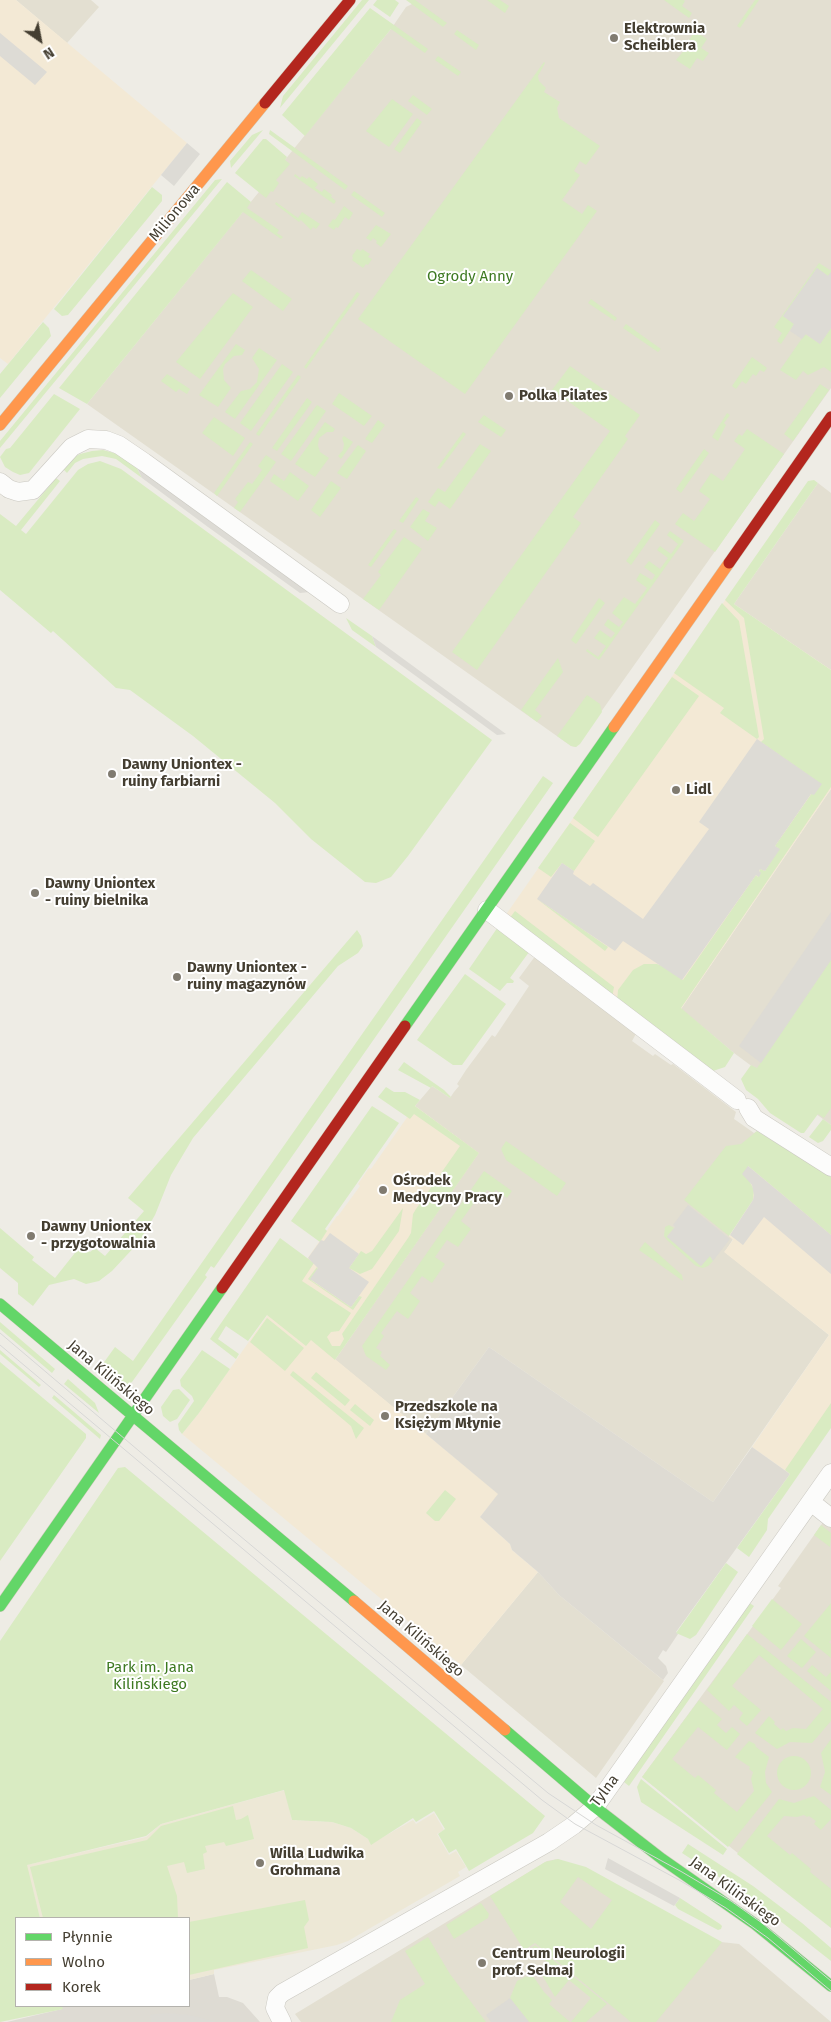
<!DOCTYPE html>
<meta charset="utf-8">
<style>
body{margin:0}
#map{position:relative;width:831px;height:2022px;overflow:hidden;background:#eeece5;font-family:"Fira Sans",sans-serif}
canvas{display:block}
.legend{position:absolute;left:15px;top:1917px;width:175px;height:90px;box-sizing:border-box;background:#fff;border:1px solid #b4b2ad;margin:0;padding:6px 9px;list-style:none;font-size:15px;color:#443e31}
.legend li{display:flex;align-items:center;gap:10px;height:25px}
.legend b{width:25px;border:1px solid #b4b2ad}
.north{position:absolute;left:15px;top:15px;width:50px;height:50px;-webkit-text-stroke:4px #fff;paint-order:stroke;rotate:147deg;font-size:14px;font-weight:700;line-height:20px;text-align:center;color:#443e31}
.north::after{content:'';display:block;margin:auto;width:18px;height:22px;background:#443e31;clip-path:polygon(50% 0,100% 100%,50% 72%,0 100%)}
</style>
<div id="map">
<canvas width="831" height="2022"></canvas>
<ul class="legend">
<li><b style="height:6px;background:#63d668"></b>Płynnie</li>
<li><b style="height:6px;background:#ff974d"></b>Wolno</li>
<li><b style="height:6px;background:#b3261e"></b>Korek</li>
</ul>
<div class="north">N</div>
</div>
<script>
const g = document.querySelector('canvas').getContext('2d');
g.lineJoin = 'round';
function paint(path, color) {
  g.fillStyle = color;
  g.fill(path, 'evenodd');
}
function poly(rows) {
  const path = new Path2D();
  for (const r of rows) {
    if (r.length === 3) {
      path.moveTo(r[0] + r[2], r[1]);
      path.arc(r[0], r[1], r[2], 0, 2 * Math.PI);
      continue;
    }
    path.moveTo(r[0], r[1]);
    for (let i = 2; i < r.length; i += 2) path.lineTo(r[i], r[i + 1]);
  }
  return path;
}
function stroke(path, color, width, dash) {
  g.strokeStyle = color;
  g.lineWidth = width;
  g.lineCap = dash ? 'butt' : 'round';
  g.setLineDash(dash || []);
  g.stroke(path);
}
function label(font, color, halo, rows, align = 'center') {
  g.font = font + ' "Fira Sans",sans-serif';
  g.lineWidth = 4;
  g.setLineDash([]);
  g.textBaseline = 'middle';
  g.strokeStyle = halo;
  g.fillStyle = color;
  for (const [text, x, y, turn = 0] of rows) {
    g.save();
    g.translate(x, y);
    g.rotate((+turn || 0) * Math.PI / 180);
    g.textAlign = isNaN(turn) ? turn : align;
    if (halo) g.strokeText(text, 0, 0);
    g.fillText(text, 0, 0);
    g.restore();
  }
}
const residential = poly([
 [16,0,91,0,99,7,67,43],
 [415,0,831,0,831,388,576,747,571,746,87,404,391,29,406,7,412,4],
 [818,483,831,493,831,670,734,604],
 [831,789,831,1125,734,1053,681,1009],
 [536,955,565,975,562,979,571,986,573,984,637,1032,632,1041,653,1056,655,1054,671,1065,673,1064,736,1112,734,1119,737,1121,754,1133,757,1131,729,1236,733,1239,725,1252,829,1335,713,1502,489,1347,426,1434,335,1360,478,1153,415,1106,432,1086,450,1098,454,1092,459,1086,457,1084,466,1070,492,1035,495,1037,529,986,519,978],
 [831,1511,831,1927,642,1777,781,1588,778,1586],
 [538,1572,559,1595,664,1681,596,1778,461,1665],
 [558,1859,721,1942,739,1944,831,2022,301,2022,295,2014,547,1861]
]);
const commercial = poly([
 [0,0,16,0,187,143,8,364,0,358],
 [726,599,831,670,831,789,681,1009,658,1032,505,916],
 [415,1106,479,1153,335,1359,499,1494,480,1517,510,1544,512,1550,538,1572,461,1665,182,1434,199,1413,337,1216,338,1216,360,1186,358,1184,369,1168,371,1169],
 [748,1166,789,1199,831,1229,831,1420,790,1474,752,1447,829,1335,724,1252,733,1240,729,1236,753,1200]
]);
const industrial = poly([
 [489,1347,713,1502,752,1447,790,1474,676,1632,678,1634,666,1652,663,1650,658,1658,666,1666,668,1673,663,1680,559,1595,538,1572,512,1550,510,1544,480,1517,498,1494,426,1434],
 [214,1974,219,1997,227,1997,243,2003,260,2022,7,2022,62,2009,62,2006,189,2006,189,1980]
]);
const education = poly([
 [285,1790,292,1820,332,1822,351,1828,368,1839,371,1844,413,1820,416,1824,434,1813,444,1830,437,1834,449,1855,456,1851,466,1867,458,1872,460,1876,348,1941,337,1945,214,1970,214,1974,189,1980,189,1918,40,1918,26,1865,146,1837,161,1824]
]);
const green = poly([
 [362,0,369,0,280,108,283,96],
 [377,0,395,0,399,3,390,17,373,5],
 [406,0,415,0,447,23,443,27],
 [487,0,500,0,509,6,505,13],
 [664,0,683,0,685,1,682,6,692,13,689,18],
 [755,0,759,0,740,28,737,26],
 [370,8,428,49,425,53,391,29,305,136,282,115],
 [457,30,479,45,476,50,454,34],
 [695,31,707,39,701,48,709,53,703,61,697,58,690,69,676,60,691,42,689,40],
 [438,56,461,72,458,76,435,60],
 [544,62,545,63,538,76,539,81,546,88,544,92,560,102,557,108,559,118,600,146,586,165,580,161,574,171,580,175,562,200,582,214,588,205,597,211,465,394,358,319],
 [413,95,432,109,427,115,408,101],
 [392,99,413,114,389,147,366,131],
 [417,118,422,122,400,153,394,149],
 [263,130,231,168,230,161,252,135],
 [270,130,348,186,345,190,269,134],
 [263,139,266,139,287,157,285,160,290,164,276,180,279,183,273,192,271,191,266,198,235,173],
 [295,174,300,178,302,176,307,179,309,177,318,184,315,188,322,192,324,189,332,195,331,197,336,201,334,204,294,176],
 [222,179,0,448,0,441,215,180],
 [227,182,251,202,247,208,279,230,277,233,283,237,281,239,243,212,87,404,59,388],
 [152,187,162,195,162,201,68,315,62,316,54,309],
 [354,191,385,213,382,217,351,195],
 [276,202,298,218,302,212,320,224,316,229,313,227,311,230,301,220,299,222,275,204],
 [344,206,353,213,349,220,345,217,338,228,336,227,334,230,328,226,333,219,335,220],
 [376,225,391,234,381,247,376,243,377,241,373,238,371,241,366,238],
 [357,249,361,251,362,249,370,254,368,257,372,259,368,265,366,264,363,268,352,260,353,258,352,256],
 [819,263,830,270,831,269,831,272,828,276,817,268,783,316,794,324,781,344,777,341,782,333,774,327],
 [251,270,292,299,283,311,242,281],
 [357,292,360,294,306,369,304,367],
 [233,293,253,307,200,379,176,362],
 [591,299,617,318,615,321,588,303],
 [43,322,49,328,51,336,0,398,0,374],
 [626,324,661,349,658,352,623,328],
 [831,328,831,372,824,367,808,375,803,371,796,380,780,370,805,334,820,344],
 [236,344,245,350,242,355,234,356,225,364,223,369,224,380,231,388,218,407,199,395],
 [259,348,277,360,235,419,225,412,241,391,250,389,257,382,259,369,252,358],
 [752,357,767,368,764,372,760,370,756,376,753,374,746,384,742,381,736,389,732,386],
 [282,364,293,372,251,431,240,423],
 [570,366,640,415,625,436,628,439,573,517,581,523,477,670,452,652,610,431,552,390],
 [167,374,190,389,187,394,179,389,176,392,161,381],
 [298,375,301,377,259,436,256,434],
 [820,384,829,390,793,441,784,434],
 [339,393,372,416,364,426,332,404],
 [54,394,80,409,29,473,20,475,13,472,5,467,0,457,6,449,10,448],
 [307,398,312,402,277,451,272,448],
 [317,405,326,411,291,461,281,454],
 [727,413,730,415,724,423,726,425,718,441,712,437],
 [484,415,506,430,501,437,478,422],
 [214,417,245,438,233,456,202,433],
 [378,420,385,425,372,443,365,439],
 [325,422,335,429,333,432,327,432,319,438,318,445,320,452,329,458,315,477,295,464],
 [747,429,784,454,715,552,675,524,683,513,694,521,710,499,699,491,711,473,723,481,745,449,734,441,739,434,742,436],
 [463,432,466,434,440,469,437,468],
 [344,436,353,442,341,459,338,456,343,450,344,444,342,438],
 [250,442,253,444,217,496,214,493],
 [480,444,491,451,450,509,439,501,435,507,428,502,438,488,445,492],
 [358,445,366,451,347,479,337,473],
 [704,449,709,453,681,493,676,489],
 [103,450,118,454,136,466,142,478,116,459,102,456,83,459,75,463,67,473,63,469,74,457,80,454,92,451],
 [266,455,276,462,240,512,234,508,238,502,235,499,248,482,252,484,262,470,258,466],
 [100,461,121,469,492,740,408,856,391,877,376,883,365,882,311,839,275,803,193,736,130,690,116,688,53,631,51,633,0,590,0,514,16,526,56,478,60,481,21,530,26,534,78,470,88,464],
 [290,472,309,486,298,501,270,481,274,474,284,481],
 [814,480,818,483,734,604,831,670,831,787,681,1008,734,1053,725,1067,713,1071,708,1070,617,1001,618,990,633,970,644,964,657,964,662,966,683,980,756,875,758,877,760,869,765,871,779,849,775,846,812,793,821,784,761,742,764,739,744,618,725,600,808,481],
 [331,481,341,488,320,517,311,510],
 [416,497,419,499,403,523,399,521],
 [423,509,430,513,425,521,437,528,428,541,410,527],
 [655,520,660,524,631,565,626,561],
 [394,529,397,531,371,567,368,565],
 [670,531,684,541,599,660,586,651,587,649,598,657,606,646,594,638,600,630,611,638,615,633,604,625,608,619,619,627,623,622,612,613,624,597,635,604,647,588,636,580,640,573,652,580,655,575,644,567,649,561,660,569,668,558,657,550,660,546,671,554,678,544,667,535],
 [404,537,422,549,379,610,363,599,381,575,378,572],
 [599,598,605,603,576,644,571,640],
 [722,603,739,621,759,737,757,739,720,713,724,708,674,673],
 [346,618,372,636,376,647,352,630],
 [558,658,563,672,535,710,542,716,537,722,521,710],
 [672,677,699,696,598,837,573,818],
 [587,695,600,704,602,712,580,744,576,747,571,746,557,736],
 [543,776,553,783,214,1268,211,1266,205,1275,207,1277,132,1382,128,1384,124,1383,102,1365,115,1347,133,1361],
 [570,823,595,841,574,871,562,863,551,877,538,868],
 [537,899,582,929,608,947,605,951],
 [515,911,614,987,612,998,509,919],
 [500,924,532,948,510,978,514,981,513,983,507,983,500,991,469,969],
 [357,930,361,936,363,946,358,953,338,966,193,1138,171,1175,155,1215,139,1242,112,1271,99,1281,86,1284,74,1279,49,1285,33,1306,18,1294,18,1283,0,1268,0,1228,34,1257,32,1260,55,1278,82,1244,90,1252,95,1248,105,1256,144,1211,128,1198],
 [831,960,831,1108,824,1118,818,1114,804,1133,801,1133,770,1113,758,1099,746,1090,741,1079,751,1065,757,1068],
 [465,974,506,1004,462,1065,453,1065,417,1040],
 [404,1062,444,1090,451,1097,450,1098,432,1086,431,1088,398,1070],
 [386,1087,394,1092,405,1092,420,1100,415,1106,479,1153,335,1360,311,1340,306,1346,267,1315,248,1341,226,1326,218,1339,239,1354,236,1359,210,1339,280,1238,314,1263,302,1281,351,1313,339,1331,331,1332,327,1337,332,1346,340,1346,344,1339,342,1334,408,1238,411,1233,413,1214,416,1209,460,1146,414,1114,410,1119,378,1097],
 [372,1106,399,1123,325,1229,327,1231,320,1242,291,1221],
 [823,1119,831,1125,831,1130,823,1141,818,1143,809,1137],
 [757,1131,831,1177,831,1235,748,1166,748,1178,754,1190,753,1200,729,1236,684,1200,726,1146,741,1144],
 [506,1141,566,1183,557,1196,506,1160,501,1149],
 [484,1171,512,1191,507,1198,496,1190,493,1193,487,1190,478,1201,476,1200,461,1221,471,1229,458,1247,447,1240,435,1257,445,1264,432,1283,422,1276,410,1293,420,1301,408,1319,397,1311,381,1333,384,1336,376,1348,382,1352,380,1356,390,1365,386,1370,366,1356,362,1346],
 [403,1208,399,1231,372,1269,360,1274,349,1268,361,1251,366,1254,372,1251],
 [669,1225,674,1228,667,1236,701,1266,710,1255,713,1261,708,1266,703,1268,696,1266,667,1240,664,1236,665,1227],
 [645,1242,682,1275,683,1281,639,1250],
 [317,1267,318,1268,311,1280,351,1307,359,1296,362,1297,353,1310,308,1279],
 [267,1318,304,1348,285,1371,250,1342],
 [0,1322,55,1369,52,1373,0,1329],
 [0,1350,41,1385,39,1387,0,1354],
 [202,1350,230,1369,199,1413,182,1434,179,1430,178,1424,194,1401,192,1396,181,1386,180,1380],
 [0,1362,86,1434,86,1438,0,1561],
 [293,1371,364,1428,356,1439,351,1426,290,1375],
 [316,1372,350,1400,345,1406,311,1378],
 [68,1379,95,1403,99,1413,64,1384],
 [179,1389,190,1400,177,1419,170,1422,163,1416,161,1407,173,1390],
 [54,1395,101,1435,100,1439,52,1398],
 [831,1403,831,1428,768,1519,767,1530,749,1557,737,1548,790,1474,785,1470],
 [355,1404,374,1420,370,1426,350,1410],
 [125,1467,545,1816,533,1833,469,1871,456,1849,449,1853,438,1834,445,1829,434,1811,416,1822,413,1818,371,1845,368,1839,351,1828,332,1822,292,1820,284,1790,161,1824,146,1836,27,1865,40,1918,16,1918,16,2006,62,2006,63,2009,0,2022,0,1641,118,1468],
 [445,1490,456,1499,439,1521,435,1521,426,1513],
 [821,1525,831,1533,830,1547,814,1535],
 [726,1563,738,1572,696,1635,690,1639,676,1633],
 [772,1599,802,1624,781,1650,752,1626],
 [748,1602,754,1606,629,1786,624,1782],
 [831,1603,831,1640,829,1642,831,1644,831,1658,804,1636],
 [747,1634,831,1702,831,1721,812,1743,790,1742,777,1749,755,1733,769,1716,775,1722,774,1724,781,1730,783,1728,786,1731,793,1728,806,1729,823,1709,759,1655,732,1686,761,1710,747,1726,739,1719,743,1713,734,1705,729,1711,707,1690],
 [801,1639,816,1652,802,1668,787,1656],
 [812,1665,826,1677,831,1672,831,1691,807,1671],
 [699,1700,722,1719,717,1725,726,1733,732,1727,740,1734,727,1750,698,1727,672,1759,695,1778,698,1775,716,1790,714,1793,737,1812,754,1791,751,1779,753,1772,749,1769,750,1767,735,1757,749,1741,755,1744,756,1747,769,1757,765,1772,766,1783,772,1792,728,1847,642,1777],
 [831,1739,831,1795,820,1787,825,1772,821,1753],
 [794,1773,17],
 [641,1779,727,1849,723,1855,641,1802,637,1787],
 [814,1796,831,1810,831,1819,821,1830,814,1824,816,1821,809,1816,807,1817,804,1815,797,1817,784,1816,767,1836,790,1855,792,1853,811,1869,810,1872,831,1889,831,1928,737,1854,779,1799,794,1803],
 [233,1806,236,1820,241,1819,248,1815,254,1839,226,1846,224,1842,205,1846,207,1852,203,1854,205,1869,187,1873,184,1862,167,1866,177,1896,178,1918,43,1918,30,1867,147,1840,161,1826],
 [688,1844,753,1886,802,1923,831,1948,831,1961,751,1898,682,1853],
 [558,1859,586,1867,722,1942,656,2022,631,2022,535,1943,524,1950,490,1896,545,1862],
 [578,1877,612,1900,591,1929,560,1902],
 [680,1898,720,1924,722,1926,721,1929,718,1930,678,1909,675,1905],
 [305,1900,309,1920,304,1927,308,1948,189,1975,189,1922],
 [481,1903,489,1914,488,1918,454,1939,446,1925],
 [428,1937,450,1974,486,2022,391,2022,400,2000,425,1984,405,1951],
 [535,1945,607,2004,586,2022,571,2022,591,1998,569,1980,555,1997,542,1975,551,1965,530,1949],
 [533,1976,544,1992,552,2000,549,2004,570,2022,529,2022,510,1998,517,1981,525,1977]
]);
const parking = poly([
 [0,33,47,72,35,85,0,56],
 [187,143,200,154,174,186,161,175],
 [817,268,828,276,831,272,831,328,820,344,806,334,802,339,790,331,794,324,783,316],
 [136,466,211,522,310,592,300,593,208,527,142,478],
 [372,636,506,734,497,735,376,647],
 [757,739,822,784,814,795,811,794,775,846,780,849,765,871,760,869,759,871,761,873,759,877,756,875,682,980,623,941,615,951,537,899,562,863,574,871,573,874,590,886,593,883,643,919,709,829,699,822],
 [831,912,831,960,761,1063,739,1046],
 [748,1166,831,1235,831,1274,764,1217,743,1245,730,1235,753,1200,754,1195,752,1185,742,1174],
 [688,1205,730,1239,713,1261,710,1256,701,1266,667,1237,675,1227,673,1225],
 [330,1233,359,1254,349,1268,369,1282,351,1307,310,1279,318,1268,308,1258,321,1240,324,1241],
 [608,1858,680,1898,674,1906,605,1869],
 [510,1998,529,2022,491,2022,486,2015],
 [167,2013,189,2015,217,2022,151,2022,150,2015]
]);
const street = poly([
 [0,482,9,489,18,492,33,490,72,447,88,439,106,440,119,445,144,462,340,604],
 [487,910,737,1100],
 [748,1108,754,1118,831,1167],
 [811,1502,831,1518],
 [282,2022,275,2008,277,1998,282,1993,549,1842,574,1825,595,1807,831,1473]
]);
const fast = poly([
 [405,1026,614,727],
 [0,1304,354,1601],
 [0,1606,222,1288],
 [505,1730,595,1807,662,1859,755,1924,831,1986]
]);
const slow = poly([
 [0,425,265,103],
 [614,727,729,563],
 [354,1601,505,1730]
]);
const jam = poly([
 [265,103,350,0],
 [729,563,831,417],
 [222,1288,405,1026]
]);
const tram = poly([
 [0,1333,185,1490,548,1793,596,1825,682,1872,731,1901,762,1923,831,1981],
 [0,1345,542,1800,575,1824,679,1880,726,1908,768,1938,831,1991]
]);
const markers = [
 [614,38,5,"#807b70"],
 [509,396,5,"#807b70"],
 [112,774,5,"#807b70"],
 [676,790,5,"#807b70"],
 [35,893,5,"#807b70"],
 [177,977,5,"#807b70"],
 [383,1190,5,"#807b70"],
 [31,1236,5,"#807b70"],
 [385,1416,5,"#807b70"],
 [260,1863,5,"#807b70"],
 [482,1963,5,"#807b70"]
];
const poiNames = [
 ["Elektrownia",624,29],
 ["Scheiblera",624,46],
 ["Polka Pilates",519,396],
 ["Dawny Uniontex -",122,765],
 ["ruiny farbiarni",122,782],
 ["Lidl",686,790],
 ["Dawny Uniontex",45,884],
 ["- ruiny bielnika",45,901],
 ["Dawny Uniontex -",187,968],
 ["ruiny magazynów",187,985],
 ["Ośrodek",393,1181],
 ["Medycyny Pracy",393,1198],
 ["Dawny Uniontex",41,1227],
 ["- przygotowalnia",41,1244],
 ["Przedszkole na",395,1407],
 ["Księżym Młynie",395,1424],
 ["Willa Ludwika",270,1854],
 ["Grohmana",270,1871],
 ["Centrum Neurologii",492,1954],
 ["prof. Selmaj",492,1971]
];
const streetNames = [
 ["Milionowa",175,213,-50],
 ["Jana Kilińskiego",111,1378,40],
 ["Jana Kilińskiego",421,1639,41],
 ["Tylna",605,1791,-53],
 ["Jana Kilińskiego",735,1892,36]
];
const parkNames = [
 ["Ogrody Anny",470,277],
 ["Park im. Jana",150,1668],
 ["Kilińskiego",150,1685]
];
paint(residential, '#e3dfd1');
paint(commercial, '#f3e9d5');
paint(industrial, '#dedbd3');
paint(education, '#ede8d6');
paint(green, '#d9ebc2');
paint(parking, '#dddbd5');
stroke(street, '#cac8c1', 19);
stroke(fast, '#cecabb', 12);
stroke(slow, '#cecabb', 12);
stroke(jam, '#cecabb', 12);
stroke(street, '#fcfcfb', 18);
stroke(fast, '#63d668', 11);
stroke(slow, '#ff974d', 11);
stroke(jam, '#b3261e', 11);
stroke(tram, '#d7d7d6', 1);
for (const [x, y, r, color] of markers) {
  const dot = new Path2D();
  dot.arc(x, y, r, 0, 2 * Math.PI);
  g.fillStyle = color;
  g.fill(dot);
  stroke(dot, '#fff', 2);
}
label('bold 15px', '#443e31', '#fff', poiNames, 'left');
label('15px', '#443e31', '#fff', streetNames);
label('15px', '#3d7921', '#fff', parkNames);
</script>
